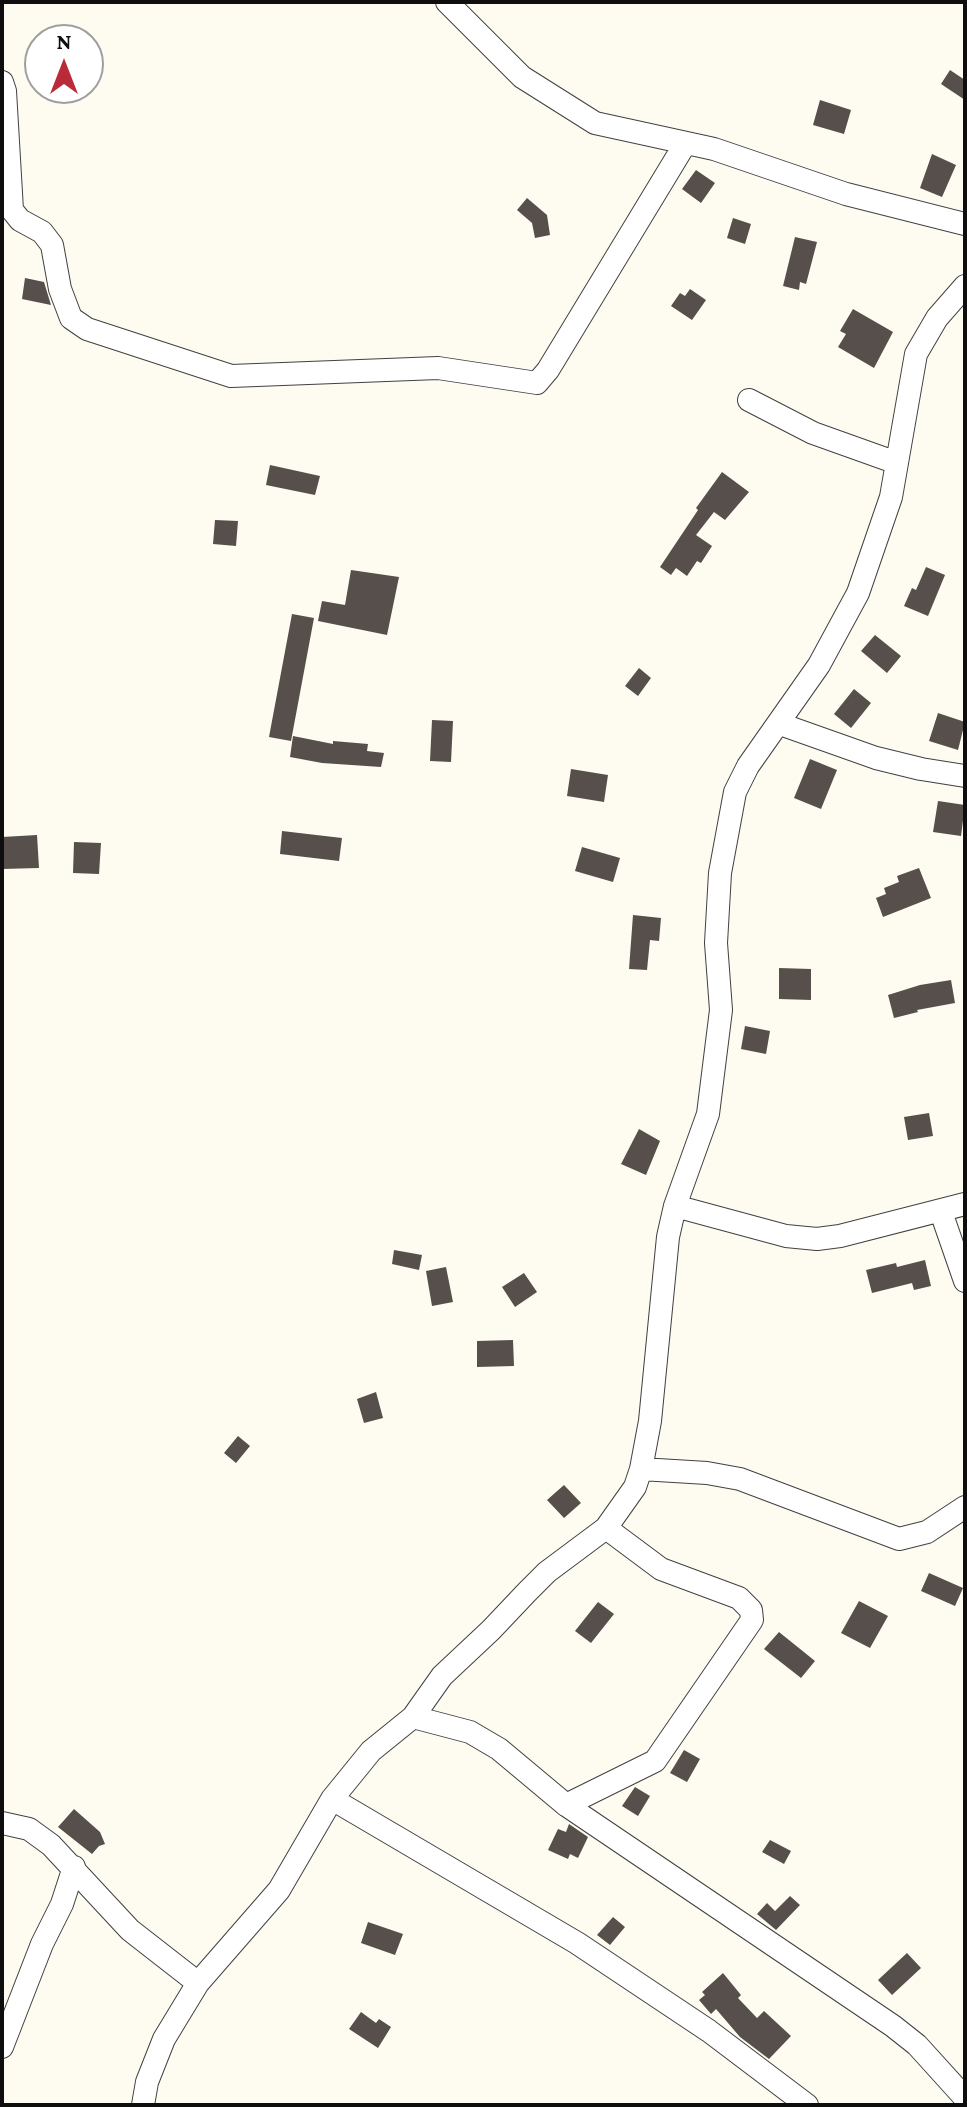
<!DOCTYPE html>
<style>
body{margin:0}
#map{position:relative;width:967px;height:2107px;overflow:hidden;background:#fefbf0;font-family:"Crimson Pro",serif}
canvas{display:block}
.frame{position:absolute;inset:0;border:4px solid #0e0e0e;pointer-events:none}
.north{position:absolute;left:24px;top:24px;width:80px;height:80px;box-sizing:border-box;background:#fff;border:2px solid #9f9f9f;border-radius:50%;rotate:0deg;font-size:22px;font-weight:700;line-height:32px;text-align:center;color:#0e0e0e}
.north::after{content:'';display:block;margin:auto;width:28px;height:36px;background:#b92b38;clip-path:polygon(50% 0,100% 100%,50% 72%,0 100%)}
</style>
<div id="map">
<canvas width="967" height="2107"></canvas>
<div class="frame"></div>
<div class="north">N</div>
</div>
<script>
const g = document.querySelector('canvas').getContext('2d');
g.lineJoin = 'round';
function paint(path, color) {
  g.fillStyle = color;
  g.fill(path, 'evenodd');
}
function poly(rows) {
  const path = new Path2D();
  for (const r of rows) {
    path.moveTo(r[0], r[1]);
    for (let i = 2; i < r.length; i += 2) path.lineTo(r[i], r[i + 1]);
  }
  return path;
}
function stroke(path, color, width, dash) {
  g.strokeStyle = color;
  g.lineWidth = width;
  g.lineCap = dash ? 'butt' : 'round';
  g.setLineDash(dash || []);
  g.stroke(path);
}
const building = poly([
 [950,70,965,80,965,100,941,84],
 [820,100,851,110,844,134,813,125],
 [932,154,956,165,942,197,920,188],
 [696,170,715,183,701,203,682,189],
 [527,198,547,215,550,235,535,238,532,223,517,210],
 [733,218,751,224,745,244,727,238],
 [795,237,817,242,806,284,800,282,799,290,783,286],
 [25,278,44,282,51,305,22,299],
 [690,289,706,300,692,320,671,306,680,293,685,296],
 [853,309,893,332,874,368,838,347,846,334,840,331],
 [270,465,320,476,315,495,266,485],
 [722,472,749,492,725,520,714,512,696,535,712,546,701,563,697,561,687,576,676,568,671,575,660,567,698,510,696,508],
 [215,520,238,521,236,546,213,544],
 [926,567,945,575,928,616,904,606,912,588,916,590],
 [351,570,399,577,387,635,318,621,322,601,345,605],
 [292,614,314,618,291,741,269,737],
 [875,635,901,656,887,673,861,651],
 [639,668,651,678,638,696,625,686],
 [854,689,871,703,851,728,834,714],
 [938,713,965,722,958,750,929,741],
 [432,720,453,721,451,762,430,761],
 [293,736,333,744,333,741,368,744,367,751,384,753,381,767,322,763,290,757],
 [810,759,837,770,821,809,794,798],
 [571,769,608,775,604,802,567,796],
 [938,801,965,805,961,836,933,832],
 [282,831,342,838,339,861,280,854],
 [37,835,39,868,2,869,2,837],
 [74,842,101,843,99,874,73,873],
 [582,847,620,858,613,882,575,871],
 [919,868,931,898,883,917,876,898,886,894,884,888,899,882,897,876],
 [633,915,661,918,659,941,650,940,647,970,629,969],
 [779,968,811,969,811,1000,779,999],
 [951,980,955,1003,917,1010,918,1012,894,1018,888,995,920,985],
 [745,1026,770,1031,766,1054,741,1049],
 [929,1113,933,1136,908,1140,904,1117],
 [639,1129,660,1141,646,1175,621,1164],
 [394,1250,422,1255,419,1270,392,1264],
 [925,1260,931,1286,914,1290,912,1283,872,1293,866,1270,896,1263,897,1267],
 [446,1267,453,1302,432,1306,426,1271],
 [524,1273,537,1292,515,1307,502,1287],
 [513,1340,514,1366,477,1367,477,1341],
 [376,1392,383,1418,364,1423,357,1399],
 [238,1436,250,1446,236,1463,224,1453],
 [564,1485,581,1503,564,1518,547,1500],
 [929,1573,963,1588,955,1606,921,1591],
 [859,1601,888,1616,870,1648,841,1633],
 [598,1602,614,1614,591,1643,575,1631],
 [779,1632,815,1661,801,1678,764,1649],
 [684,1750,700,1759,687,1782,670,1773],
 [635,1787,650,1796,638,1816,622,1806],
 [74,1809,100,1832,105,1844,99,1846,92,1854,58,1827],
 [569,1824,588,1837,578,1858,570,1854,568,1859,548,1850,558,1829,566,1832],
 [770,1840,791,1851,784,1864,762,1852],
 [790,1896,800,1905,776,1930,757,1914,767,1903,775,1911],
 [613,1917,625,1927,610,1945,597,1935],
 [368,1922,403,1934,395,1955,361,1943],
 [907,1953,921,1968,892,1995,878,1980],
 [723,1973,741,1995,738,1998,757,2018,764,2011,791,2036,769,2059,740,2037,716,2009,711,2014,699,2000,705,1995,702,1992],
 [361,2012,376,2023,379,2019,391,2027,378,2048,349,2029]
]);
const minor = poly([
 [447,2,522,77,595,123,714,149,846,194,965,224],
 [2,82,5,91,12,210,20,220,42,232,52,245,60,289,71,318,87,329,231,376,438,368,537,383,548,370,685,144],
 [749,400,813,433,897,463],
 [780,724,876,758,921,769,965,776],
 [675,1206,786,1236,817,1239,840,1236,965,1204],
 [941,1212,965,1281],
 [641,1469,707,1473,740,1479,899,1539,927,1532,965,1507],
 [413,1717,470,1732,499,1749,566,1805,893,2026,917,2045,965,2098],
 [332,1799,577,1943,709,2031,807,2105],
 [566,1805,655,1761,752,1620,751,1610,739,1598,661,1569,606,1528],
 [2,1823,29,1829,51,1845,130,1930,198,1983],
 [2,2047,42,1944,62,1904,74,1867],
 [143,2105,147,2082,164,2039,198,1983,279,1890,332,1799,371,1751,413,1717,442,1676,491,1630,527,1592,547,1572,606,1528,635,1487,641,1469,650,1421,668,1237,675,1206,708,1114,721,1010,716,943,720,873,735,792,748,766,819,665,858,593,891,497,916,354,937,318,965,286]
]);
paint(building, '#564f4b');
stroke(minor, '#414141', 24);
stroke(minor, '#fff', 22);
</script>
